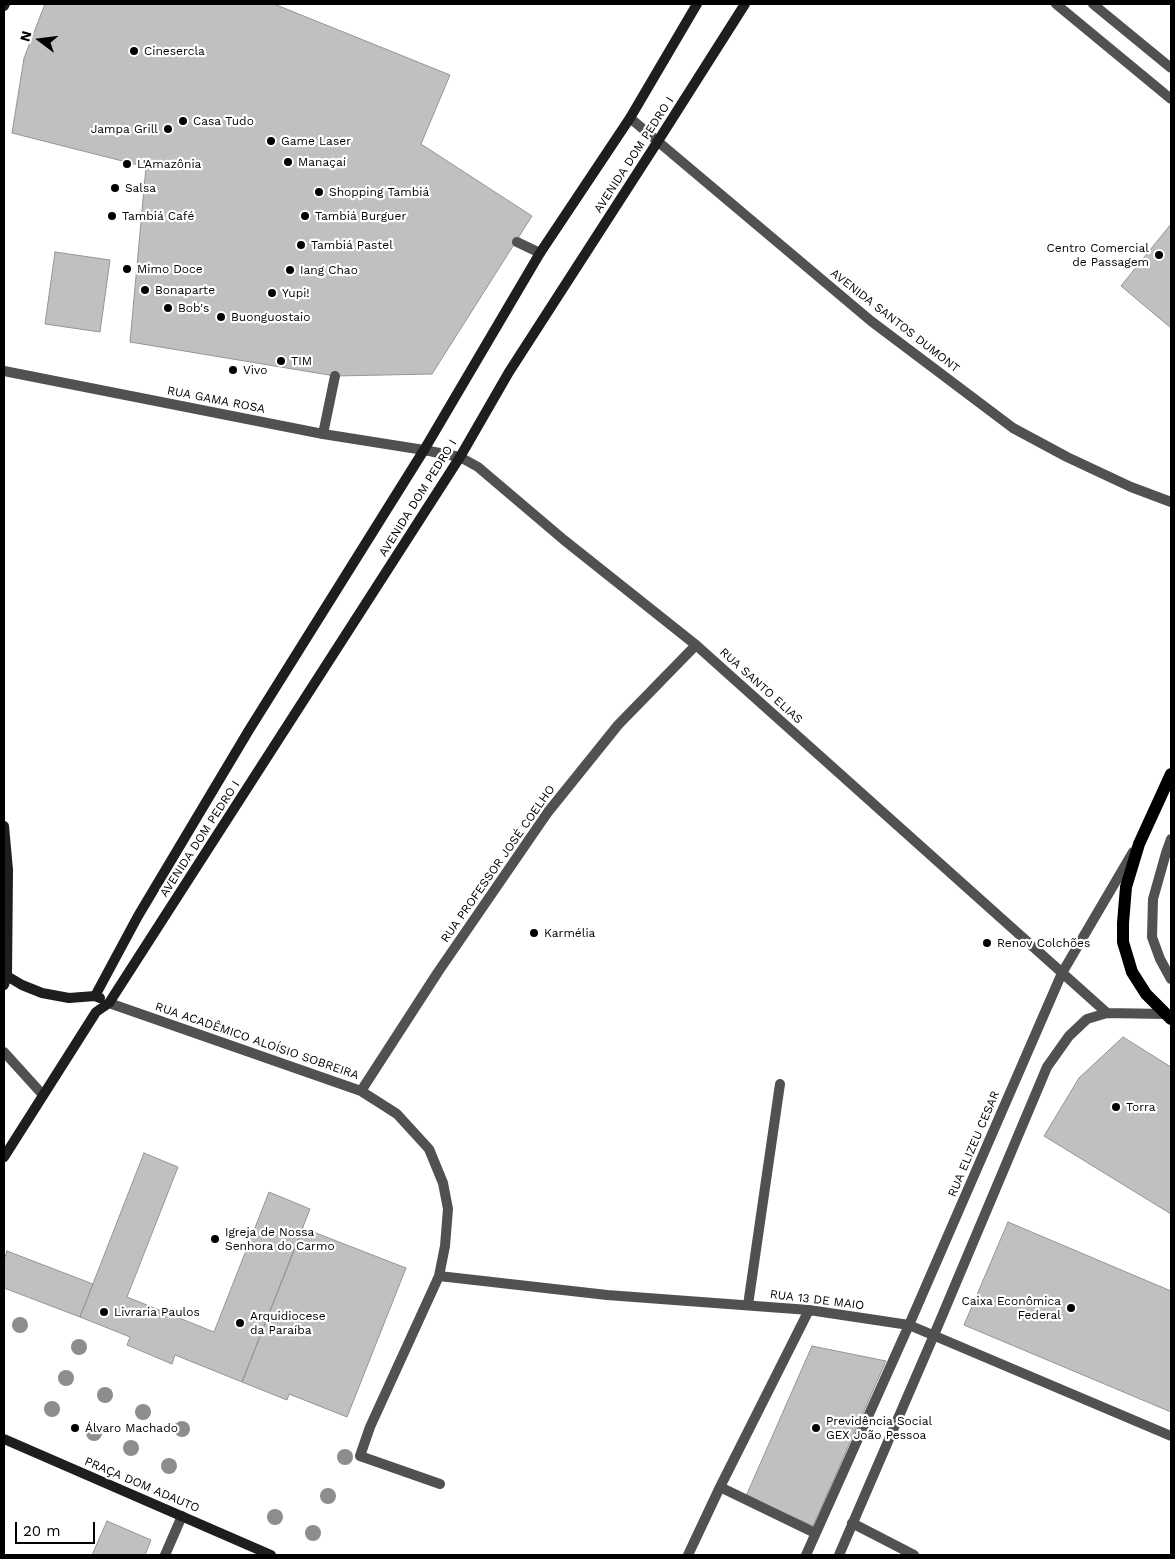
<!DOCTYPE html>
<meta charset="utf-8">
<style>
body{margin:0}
#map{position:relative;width:1175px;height:1559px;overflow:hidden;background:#fff;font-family:"Work Sans",sans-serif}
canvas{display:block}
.frame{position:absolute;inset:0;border:5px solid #000;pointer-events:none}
.north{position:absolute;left:15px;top:15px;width:50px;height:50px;-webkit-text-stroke:4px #fff;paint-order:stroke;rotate:285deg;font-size:14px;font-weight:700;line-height:20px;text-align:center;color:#000}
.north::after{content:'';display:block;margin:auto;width:18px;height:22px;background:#000;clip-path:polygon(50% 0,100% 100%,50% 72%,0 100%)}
.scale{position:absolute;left:15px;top:1522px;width:80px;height:22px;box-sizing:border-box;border:2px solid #000;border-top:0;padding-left:6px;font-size:15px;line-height:18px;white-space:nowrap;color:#000;-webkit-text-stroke:4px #fff;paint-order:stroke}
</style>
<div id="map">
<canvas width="1175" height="1559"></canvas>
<div class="frame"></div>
<div class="north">N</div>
<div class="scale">20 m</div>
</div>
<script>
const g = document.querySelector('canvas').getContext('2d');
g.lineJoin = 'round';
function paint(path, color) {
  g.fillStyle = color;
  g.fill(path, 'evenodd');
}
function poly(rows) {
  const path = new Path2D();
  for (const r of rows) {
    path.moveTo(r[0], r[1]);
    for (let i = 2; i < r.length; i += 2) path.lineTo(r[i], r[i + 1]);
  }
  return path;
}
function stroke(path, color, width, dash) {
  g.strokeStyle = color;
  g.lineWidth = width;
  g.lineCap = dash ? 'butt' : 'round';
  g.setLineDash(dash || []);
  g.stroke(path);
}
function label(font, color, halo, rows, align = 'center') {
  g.font = font + ' "Work Sans",sans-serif';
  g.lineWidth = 4.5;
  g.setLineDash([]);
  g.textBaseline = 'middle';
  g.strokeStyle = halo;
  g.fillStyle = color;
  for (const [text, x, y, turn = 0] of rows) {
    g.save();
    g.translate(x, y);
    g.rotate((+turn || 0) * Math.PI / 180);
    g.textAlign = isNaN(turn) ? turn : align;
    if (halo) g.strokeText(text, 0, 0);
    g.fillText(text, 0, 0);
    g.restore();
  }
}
const building = poly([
 [45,4,274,4,450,75,421,144,532,216,432,374,335,376,130,342,146,167,12,133,24,58,45,4],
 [1171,224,1171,328,1121,286,1171,224],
 [55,252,110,260,100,332,45,324,55,252],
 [1123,1037,1171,1067,1171,1214,1044,1136,1079,1078,1123,1037],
 [144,1153,178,1167,127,1297,214,1332,269,1192,310,1209,242,1382,175,1355,172,1364,127,1345,130,1337,80,1317,144,1153],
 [1008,1222,1171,1291,1171,1412,964,1325,1008,1222],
 [303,1228,406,1268,347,1417,289,1394,287,1400,242,1382,303,1228],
 [7,1251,93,1284,80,1317,4,1288,4,1260,7,1251],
 [812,1346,886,1361,813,1526,746,1496,812,1346],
 [107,1521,151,1540,145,1555,92,1555,107,1521]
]);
const lane = poly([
 [517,242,540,253],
 [323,434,335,376],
 [1171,839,1166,853,1153,899,1152,937,1160,959,1171,979],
 [748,1305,780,1084]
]);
const street = poly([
 [1056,4,1171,99],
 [1093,4,1171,68],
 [630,118,871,321,1013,428,1067,457,1131,487,1171,502],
 [4,371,323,434,424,450,460,457,478,467,564,540,696,645,1107,1013,1165,1014],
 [109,1003,361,1091,397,1114,429,1149,443,1183,448,1209,445,1246,439,1276,370,1427,360,1456,440,1484],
 [4,1052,43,1095],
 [361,1091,438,972,548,812,618,725,696,645],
 [439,1276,607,1295,809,1310,909,1325,1171,1436],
 [720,1487,815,1533],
 [852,1523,914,1555],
 [165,1555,182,1516],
 [688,1555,720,1487,809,1310],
 [806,1555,909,1325,1062,973,1133,852],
 [839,1555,934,1335,1047,1067,1069,1036,1087,1019,1107,1013]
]);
const secondary = poly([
 [4,6,5,4],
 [4,826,8,870,7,976,4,985],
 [7,976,22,985,42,993,69,998,95,996,100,998],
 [95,996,138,916,249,730,424,450,540,253,630,118,697,4],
 [4,1157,96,1012,109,1003,460,457,509,372,658,141,745,4],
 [4,1439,271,1555]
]);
const primary = poly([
 [1171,774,1139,844,1126,887,1123,923,1123,942,1132,972,1146,994,1171,1019]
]);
const trees = [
 [20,1325],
 [79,1347],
 [66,1378],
 [105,1395],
 [52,1409],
 [143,1412],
 [182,1429],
 [94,1433],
 [131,1448],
 [345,1457],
 [169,1466],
 [328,1496],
 [275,1517],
 [313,1533]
];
const markers = [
 [134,51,5,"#000"],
 [183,121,5,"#000"],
 [168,129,5,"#000"],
 [271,141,5,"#000"],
 [288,162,5,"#000"],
 [127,164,5,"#000"],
 [115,188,5,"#000"],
 [319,192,5,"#000"],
 [112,216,5,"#000"],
 [305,216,5,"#000"],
 [301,245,5,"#000"],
 [1159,255,5,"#000"],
 [127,269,5,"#000"],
 [290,270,5,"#000"],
 [145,290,5,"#000"],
 [272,293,5,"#000"],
 [168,308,5,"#000"],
 [221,317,5,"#000"],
 [281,361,5,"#000"],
 [233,370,5,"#000"],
 [534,933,5,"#000"],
 [987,943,5,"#000"],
 [1116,1107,5,"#000"],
 [215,1239,5,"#000"],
 [1071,1308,5,"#000"],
 [104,1312,5,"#000"],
 [240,1323,5,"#000"],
 [75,1428,5,"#000"],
 [816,1428,5,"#000"]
];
const poiNames = [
 ["Cinesercla",144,51],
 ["Casa Tudo",193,121],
 ["Jampa Grill",158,129,"right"],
 ["Game Laser",281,141],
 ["Manaçaí",298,162],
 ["L'Amazônia",137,164],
 ["Salsa",125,188],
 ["Shopping Tambiá",329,192],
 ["Tambiá Café",122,216],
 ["Tambiá Burguer",315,216],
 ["Tambiá Pastel",311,245],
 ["Centro Comercial",1149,248,"right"],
 ["de Passagem",1149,262,"right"],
 ["Mimo Doce",137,269],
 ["Iang Chao",300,270],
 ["Bonaparte",155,290],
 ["Yupi!",282,293],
 ["Bob's",178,308],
 ["Buonguostaio",231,317],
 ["TIM",291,361],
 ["Vivo",243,370],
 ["Karmélia",544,933],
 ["Renov Colchões",997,943],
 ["Torra",1126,1107],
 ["Igreja de Nossa",225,1232],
 ["Senhora do Carmo",225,1246],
 ["Caixa Econômica",1061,1301,"right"],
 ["Federal",1061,1315,"right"],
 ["Livraria Paulos",114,1312],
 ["Arquidiocese",250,1316],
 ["da Paraíba",250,1330],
 ["Previdência Social",826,1421],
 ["GEX João Pessoa",826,1435],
 ["Álvaro Machado",85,1428]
];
const streetNames = [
 ["AVENIDA DOM PEDRO I",634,155,-57],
 ["AVENIDA SANTOS DUMONT",895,321,38],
 ["RUA GAMA ROSA",216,400,11],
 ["AVENIDA DOM PEDRO I",418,498,-58],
 ["RUA SANTO ELIAS",761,686,42],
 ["AVENIDA DOM PEDRO I",200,839,-57],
 ["RUA PROFESSOR JOSÉ COELHO",498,864,-55],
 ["RUA ACADÊMICO ALOÍSIO SOBREIRA",257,1041,19],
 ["RUA ELIZEU CESAR",974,1144,-67],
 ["RUA 13 DE MAIO",817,1300,7],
 ["PRAÇA DOM ADAUTO",142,1485,23]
];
paint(building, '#c0c0c0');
stroke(building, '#959595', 1);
stroke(lane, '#515151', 10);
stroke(street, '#515151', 10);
stroke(secondary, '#1e1e1e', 10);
stroke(primary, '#000', 12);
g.fillStyle = '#8d8d8d';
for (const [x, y] of trees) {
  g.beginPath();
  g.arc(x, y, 8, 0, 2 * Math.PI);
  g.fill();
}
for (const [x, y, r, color] of markers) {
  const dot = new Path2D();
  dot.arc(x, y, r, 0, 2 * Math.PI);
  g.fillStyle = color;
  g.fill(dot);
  stroke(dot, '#fff', 2);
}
label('12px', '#000', '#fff', poiNames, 'left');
label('12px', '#000', '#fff', streetNames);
</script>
